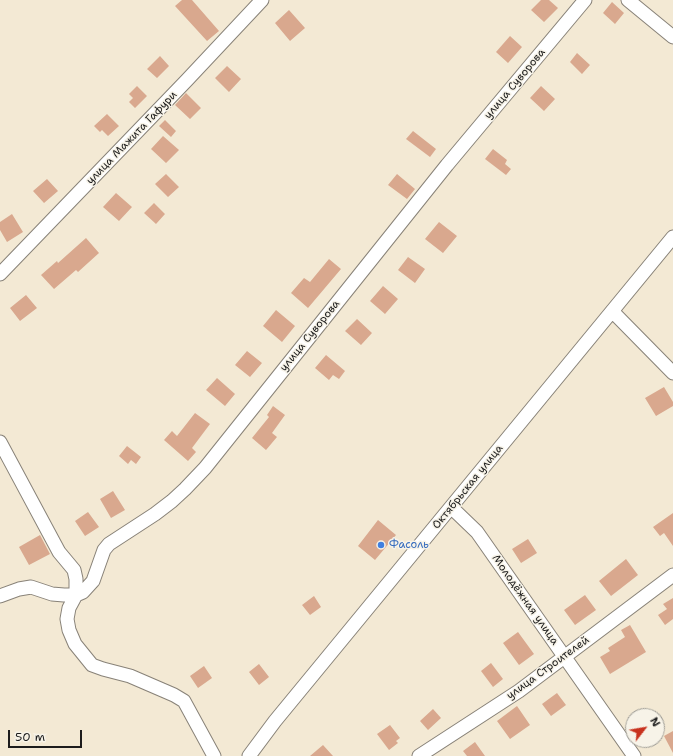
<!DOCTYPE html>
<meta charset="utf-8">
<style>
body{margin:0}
#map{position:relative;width:673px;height:756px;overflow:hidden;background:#f3e9d4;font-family:"Shantell Sans",sans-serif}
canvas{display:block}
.north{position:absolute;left:625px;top:708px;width:40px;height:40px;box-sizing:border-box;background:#f7f3e8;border:1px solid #9f9d96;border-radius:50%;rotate:59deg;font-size:11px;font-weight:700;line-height:16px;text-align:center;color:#1c1c1c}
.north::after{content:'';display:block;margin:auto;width:14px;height:18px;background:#c8321e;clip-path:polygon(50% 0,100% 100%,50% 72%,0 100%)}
.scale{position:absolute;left:8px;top:730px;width:74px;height:18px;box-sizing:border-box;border:2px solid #1c1c1c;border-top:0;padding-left:5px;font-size:12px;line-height:14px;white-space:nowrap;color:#1c1c1c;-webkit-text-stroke:3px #f7f3e8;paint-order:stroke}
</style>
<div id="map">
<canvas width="673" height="756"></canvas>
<div class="north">N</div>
<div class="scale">50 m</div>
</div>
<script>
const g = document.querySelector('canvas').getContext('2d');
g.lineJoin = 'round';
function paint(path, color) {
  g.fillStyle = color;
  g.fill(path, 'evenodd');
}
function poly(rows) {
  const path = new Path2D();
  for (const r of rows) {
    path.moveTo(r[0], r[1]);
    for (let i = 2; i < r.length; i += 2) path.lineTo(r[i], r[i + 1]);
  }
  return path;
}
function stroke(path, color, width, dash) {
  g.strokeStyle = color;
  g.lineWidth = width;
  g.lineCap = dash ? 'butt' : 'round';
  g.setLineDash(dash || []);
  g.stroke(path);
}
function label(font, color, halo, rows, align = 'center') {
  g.font = font + ' "Shantell Sans",sans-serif';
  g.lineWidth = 3;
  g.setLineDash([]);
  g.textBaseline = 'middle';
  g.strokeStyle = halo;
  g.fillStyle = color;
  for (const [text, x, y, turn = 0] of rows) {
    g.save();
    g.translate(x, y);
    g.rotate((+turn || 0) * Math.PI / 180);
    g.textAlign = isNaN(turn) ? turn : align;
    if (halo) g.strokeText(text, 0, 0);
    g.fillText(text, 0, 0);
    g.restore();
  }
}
const building = poly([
 [182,0,192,0,219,31,207,41,175,6],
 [541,0,549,0,558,8,544,22,531,10],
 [612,2,624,13,615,24,603,13],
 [289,10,305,28,290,41,275,23],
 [510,36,522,47,508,63,496,52],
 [577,53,590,65,582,74,570,62],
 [160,56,169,66,157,78,147,69],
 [227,66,241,79,229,92,215,78],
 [137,86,147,96,135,108,129,102,133,98,129,94],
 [541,86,555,99,544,111,530,98],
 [186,93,201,108,190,119,175,105],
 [107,114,119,126,108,136,102,130,100,132,94,126],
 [165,120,176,131,171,137,159,126],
 [413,131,436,149,430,157,406,139],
 [163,136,179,150,166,163,151,149],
 [493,149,507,160,505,164,511,169,506,175,485,159],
 [166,174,179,187,168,197,155,184],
 [397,174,415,189,407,199,388,185],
 [47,179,58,191,44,203,33,191],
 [116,193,132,207,119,221,103,207],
 [154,203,165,214,156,224,144,213],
 [12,214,23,232,7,242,0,230,0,222],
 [439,222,457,236,443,253,425,239],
 [86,238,99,253,78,272,76,270,54,289,41,275,57,261,58,263],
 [408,257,425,269,415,283,398,270],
 [329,259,341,269,308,308,291,293,304,278,310,282],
 [383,286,398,299,385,314,370,301],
 [26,295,37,308,20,321,10,308],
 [276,310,295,326,282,342,263,326],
 [357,319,372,333,361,345,345,331],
 [247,351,262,363,250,377,235,365],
 [326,355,345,371,339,379,333,375,329,380,315,368],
 [217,378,235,394,225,406,206,390],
 [664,387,673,402,673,406,656,416,645,398],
 [273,406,285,415,272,433,277,437,266,450,252,438,269,417,267,415],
 [195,413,210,424,192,448,196,452,188,461,164,440,172,431,177,436],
 [127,446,141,457,136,464,131,460,128,464,119,456],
 [113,491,125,510,111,518,100,499],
 [88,512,99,527,85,536,75,521],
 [673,513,673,546,664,533,660,536,653,527],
 [378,520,396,535,375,560,358,546],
 [40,535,50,554,29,565,19,547],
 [528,539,537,553,521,563,512,549],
 [626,559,638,575,611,596,599,581],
 [585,595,596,610,575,625,564,610],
 [314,596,321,607,310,615,302,605],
 [673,598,673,619,665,625,658,615,667,609,663,604],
 [630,625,646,652,610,674,600,657,610,651,608,648,625,637,621,630],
 [518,632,534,654,519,665,503,643],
 [491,663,503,679,493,687,481,671],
 [259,664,269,677,259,685,249,672],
 [204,666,212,678,198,688,190,676],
 [557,693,566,705,551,716,542,704],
 [517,706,530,725,510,739,497,721],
 [433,709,441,718,428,730,420,721],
 [390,725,400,738,396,741,398,743,389,750,377,734],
 [673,731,673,753,664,736],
 [475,742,485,756,467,756,463,751],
 [323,745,333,756,310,756]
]);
const minor = poly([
 [628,0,673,37],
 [0,274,187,80,262,0],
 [612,311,673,373],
 [0,442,59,552,74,570,76,579,76,595,69,608,67,619,69,630,75,644,92,665,103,669,130,676,174,695,184,701,214,756],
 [451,507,477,532,634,756],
 [0,596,19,589,31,587,52,594,64,595,76,595,83,592,93,581,104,550,109,544,155,514,172,501,185,489,205,468,447,165,585,0],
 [249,756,275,721,673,237],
 [419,756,519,691,673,575]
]);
const markers = [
 [381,545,4,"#3f7fe0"]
];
const streetNames = [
 ["улица Суворова",515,84,-50],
 ["улица Мажита Гафури",132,138,-46],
 ["улица Суворова",310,336,-51],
 ["Октябрьская улица",468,487,-51],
 ["Молодёжная улица",525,600,55],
 ["улица Строителей",548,668,-36]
];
const shopNames = [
 ["Фасоль",389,545]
];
paint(building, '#d9a88e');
stroke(minor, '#888278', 15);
stroke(minor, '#fff', 13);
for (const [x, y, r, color] of markers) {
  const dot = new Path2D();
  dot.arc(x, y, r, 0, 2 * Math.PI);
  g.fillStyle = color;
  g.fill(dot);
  stroke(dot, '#f7f3e8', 1.5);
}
label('11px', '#1c1c1c', '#f7f3e8', streetNames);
label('11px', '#366cbe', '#f7f3e8', shopNames, 'left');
</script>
